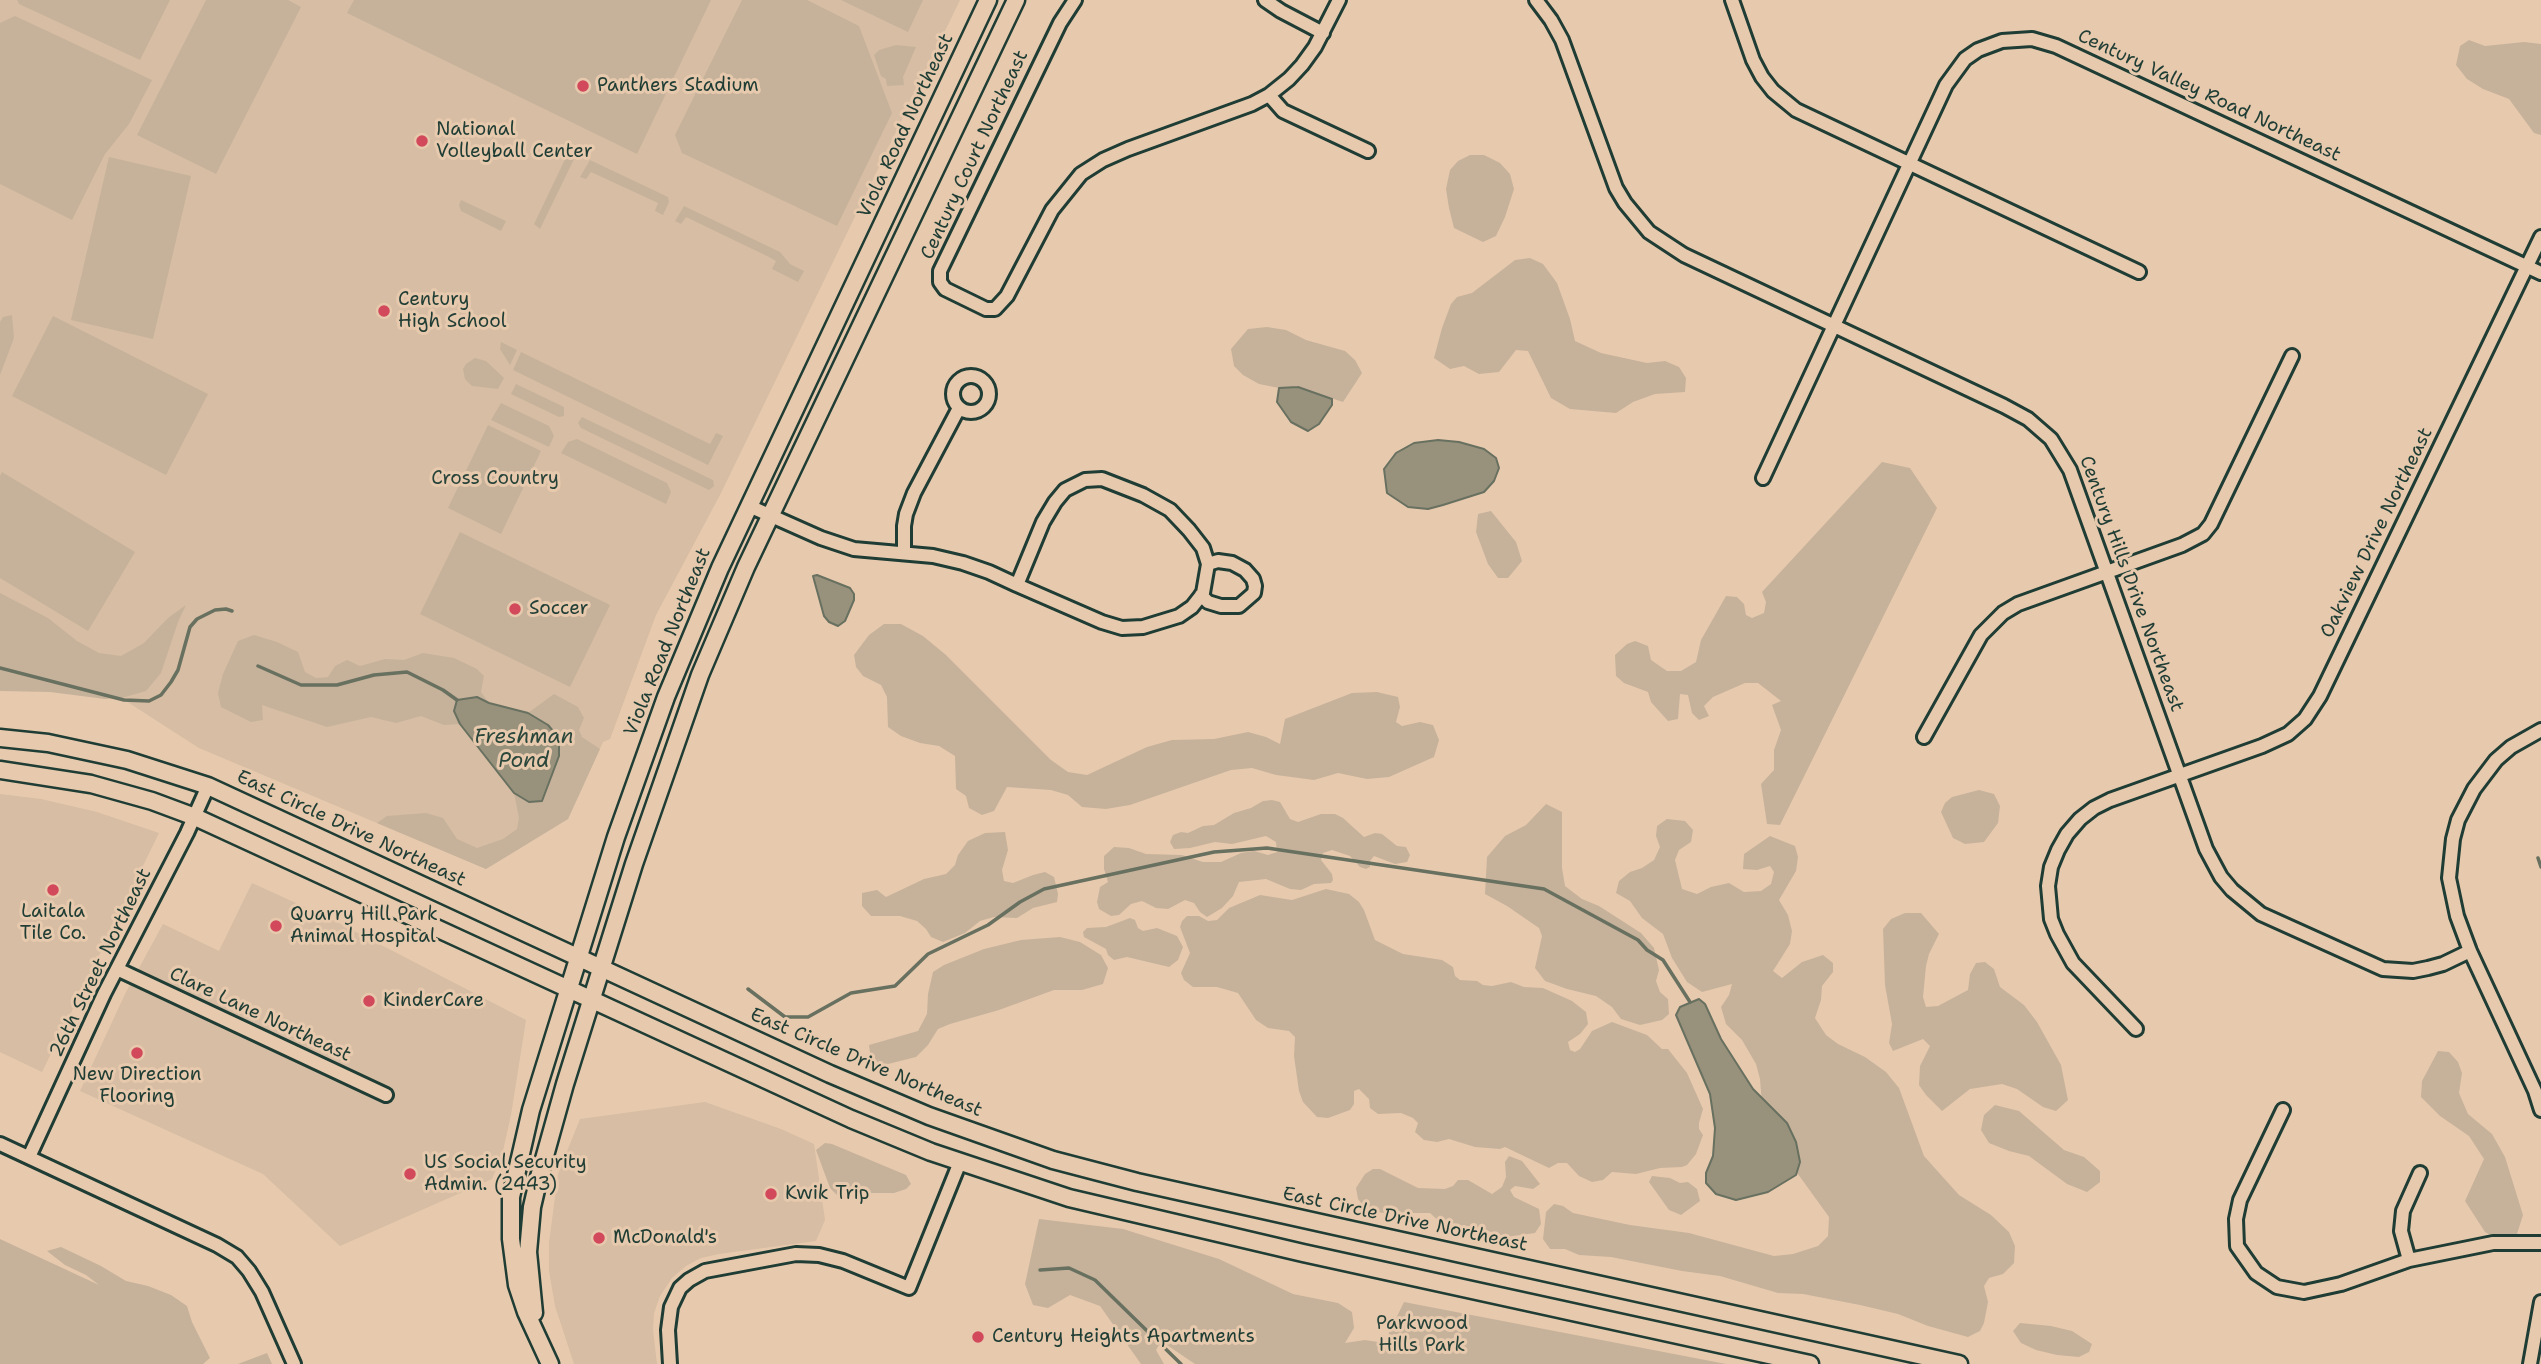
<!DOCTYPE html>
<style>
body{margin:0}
canvas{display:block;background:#e7c9ad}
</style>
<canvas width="2541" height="1364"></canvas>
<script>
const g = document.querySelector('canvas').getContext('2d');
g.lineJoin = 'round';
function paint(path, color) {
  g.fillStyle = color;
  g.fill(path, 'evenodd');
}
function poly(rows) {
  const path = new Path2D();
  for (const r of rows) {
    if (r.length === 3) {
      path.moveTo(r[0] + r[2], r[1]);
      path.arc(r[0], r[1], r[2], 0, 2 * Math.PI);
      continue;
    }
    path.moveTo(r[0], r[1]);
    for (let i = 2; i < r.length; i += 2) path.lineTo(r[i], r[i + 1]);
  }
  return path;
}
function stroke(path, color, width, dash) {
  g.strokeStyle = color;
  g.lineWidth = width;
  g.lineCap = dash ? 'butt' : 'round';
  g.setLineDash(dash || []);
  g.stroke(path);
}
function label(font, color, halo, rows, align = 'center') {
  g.font = font + ' "Shantell Sans",sans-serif';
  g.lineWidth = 6;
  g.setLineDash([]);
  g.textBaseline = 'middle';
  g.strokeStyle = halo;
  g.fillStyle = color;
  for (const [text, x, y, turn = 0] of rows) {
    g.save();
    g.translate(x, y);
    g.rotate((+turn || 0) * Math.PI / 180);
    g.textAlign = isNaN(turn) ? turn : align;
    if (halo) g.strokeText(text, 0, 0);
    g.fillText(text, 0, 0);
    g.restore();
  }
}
const built = poly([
 [0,0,960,0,721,493,656,615,610,739,603,742,568,819,486,869,199,748,0,620],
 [0,794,41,799,97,812,159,833,42,1072,0,1052],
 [252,883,331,919,526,1020,511,1115,502,1155,492,1179,340,1246,263,1174,80,1091,126,992,163,924,219,951],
 [705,1102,781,1129,814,1144,825,1220,816,1241,719,1254,701,1258,686,1266,672,1278,660,1296,654,1313,653,1330,657,1364,574,1364,555,1306,549,1271,549,1243,558,1174,580,1119]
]);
const green = poly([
 [17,0,170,0,140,60,19,4],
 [206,0,288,0,301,7,216,174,137,135],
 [354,0,711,0,637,154,347,13],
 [742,0,807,0,859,26,892,113,837,226,682,153,675,135],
 [841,0,923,0,908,32],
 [15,16,152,80,129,124,105,154,72,220,0,184,0,23],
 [2469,40,2485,46,2524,42,2541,44,2541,135,2534,133,2509,99,2483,89,2467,79,2456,65,2460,46],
 [896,45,916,47,903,77,904,85,887,86,886,79,881,76,874,55,879,50],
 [570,149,576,155,540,229,534,224],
 [1470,155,1484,155,1500,163,1510,174,1514,189,1505,217,1496,236,1483,242,1454,228,1449,208,1446,189,1450,170,1458,161],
 [109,157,191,176,153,339,71,320],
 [590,160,668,197,669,202,663,215,655,211,658,203,591,172,586,179,580,177],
 [461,200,506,221,501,231,461,211,459,205],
 [684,206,780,252,790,264,804,271,798,282,772,269,776,261,769,257,686,217,681,224,675,221],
 [1530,258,1543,264,1557,283,1570,319,1575,341,1601,353,1647,363,1665,361,1679,367,1686,378,1685,392,1655,394,1633,402,1616,413,1570,409,1551,398,1528,351,1516,350,1499,372,1479,374,1464,366,1450,369,1434,358,1442,328,1451,304,1457,297,1472,293,1515,260],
 [12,315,14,338,0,375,0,322,3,317],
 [53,316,208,394,166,475,12,396],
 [1267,327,1286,330,1306,340,1345,351,1355,360,1362,373,1343,402,1298,387,1279,388,1259,384,1243,375,1234,366,1231,349,1248,329],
 [501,342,517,350,510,365,500,349],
 [521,352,710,444,716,433,723,436,708,465,513,370],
 [475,358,486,361,504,378,498,389,472,386,465,379,463,369,466,364],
 [516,384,564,407,564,416,559,417,511,394],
 [501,403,549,426,554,436,549,447,491,420],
 [582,417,713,480,714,486,709,490,581,428,578,423],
 [488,425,541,451,501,534,448,508],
 [577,439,667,483,671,492,666,504,561,453,568,442],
 [1882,462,1910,468,1937,508,1780,825,1767,824,1761,784,1774,770,1774,750,1781,730,1772,705,1781,701,1758,683,1745,683,1713,697,1704,706,1709,716,1699,720,1692,713,1688,695,1680,694,1678,719,1668,721,1651,702,1648,692,1624,683,1616,676,1615,655,1627,644,1635,641,1648,646,1651,660,1667,671,1681,671,1696,662,1701,640,1726,596,1737,597,1744,604,1746,615,1752,618,1764,613,1766,602,1762,592],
 [2,472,135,552,88,631,0,578,0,476],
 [1491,511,1516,542,1522,561,1508,578,1498,578,1488,564,1476,532,1478,514],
 [460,532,610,605,570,687,420,614],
 [0,593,48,618,77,641,99,653,121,656,144,643,168,618,186,605,178,622,161,673,146,691,125,697,105,699,50,692,0,691],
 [884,624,901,624,923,636,946,655,1051,760,1068,772,1087,775,1147,747,1172,740,1214,739,1248,732,1266,737,1280,744,1285,719,1352,693,1377,692,1398,697,1400,707,1396,722,1402,726,1420,722,1433,725,1439,740,1434,757,1389,777,1367,779,1338,773,1314,780,1276,775,1252,768,1231,770,1130,805,1106,809,1082,807,1068,795,1051,790,1007,787,994,811,982,815,969,808,966,796,956,789,955,756,939,746,920,743,901,736,888,727,887,697,881,685,863,676,856,667,854,655,869,635],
 [254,635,277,642,298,652,305,672,316,678,328,677,335,666,347,660,360,666,385,659,404,660,423,653,454,658,477,669,484,676,481,692,489,703,477,697,454,711,460,724,444,725,421,716,396,723,371,717,327,727,262,705,263,720,251,722,221,707,218,693,223,674,238,641],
 [554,694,578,707,584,718,579,730,582,737,600,749,568,819,486,869,377,823,387,816,426,813,443,818,457,839,477,848,503,839,517,829,519,818,514,793,529,802,542,801,559,757,548,725,528,713],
 [1979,790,1994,794,2000,806,1998,823,1984,842,1965,844,1953,838,1941,812,1945,803,1952,797],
 [1272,800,1280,802,1290,819,1298,822,1321,814,1335,814,1343,818,1364,837,1375,833,1382,834,1397,846,1406,847,1410,855,1407,862,1395,864,1374,856,1370,861,1370,867,1366,869,1360,867,1350,856,1332,850,1323,853,1321,860,1332,874,1333,880,1331,883,1314,884,1301,890,1290,889,1266,879,1239,882,1233,896,1222,908,1207,917,1200,912,1194,903,1185,900,1168,909,1156,908,1142,901,1131,904,1119,915,1111,916,1099,909,1097,902,1100,887,1108,882,1104,869,1104,856,1114,847,1129,848,1146,854,1182,855,1203,862,1221,862,1241,853,1254,851,1268,855,1277,852,1276,842,1266,836,1232,844,1215,842,1190,848,1174,849,1170,842,1173,835,1181,832,1188,833,1203,826,1214,825,1234,813,1251,808,1263,801],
 [1546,804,1562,812,1562,868,1565,886,1582,899,1599,906,1641,933,1654,948,1659,970,1656,981,1660,992,1668,999,1669,1014,1662,1020,1640,1025,1621,1019,1612,1007,1596,996,1567,989,1545,981,1535,968,1542,936,1539,928,1507,906,1485,894,1487,857,1505,836,1526,825],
 [1667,819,1685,821,1693,830,1691,842,1679,850,1675,860,1682,889,1697,894,1711,887,1729,883,1744,892,1761,891,1771,884,1774,872,1770,866,1757,870,1743,869,1744,854,1770,836,1795,846,1798,857,1796,871,1779,900,1788,915,1792,931,1790,944,1773,971,1782,978,1802,962,1823,955,1833,963,1833,972,1822,986,1821,1000,1815,1018,1826,1035,1838,1044,1865,1057,1886,1072,1899,1088,1924,1156,1959,1195,1991,1215,2009,1232,2015,1246,2014,1263,2003,1274,1989,1278,1984,1286,1988,1302,1984,1323,1980,1331,1968,1337,1928,1326,1898,1314,1860,1305,1803,1294,1778,1293,1720,1276,1682,1271,1611,1257,1579,1255,1565,1249,1550,1249,1543,1239,1546,1212,1554,1204,1563,1206,1573,1213,1630,1225,1689,1233,1774,1256,1793,1254,1818,1246,1828,1236,1829,1217,1790,1163,1762,1105,1760,1079,1756,1064,1742,1040,1726,1024,1721,1007,1729,995,1732,984,1702,992,1687,982,1672,958,1663,934,1642,918,1630,901,1616,893,1619,881,1630,872,1642,868,1654,860,1660,847,1656,836,1657,826],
 [1005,832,1008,850,1002,870,1004,881,1013,883,1033,875,1045,872,1054,877,1058,894,1057,902,1033,908,1017,918,994,917,980,921,965,933,943,942,931,937,926,929,917,921,900,916,871,916,862,906,862,893,877,890,886,897,924,879,946,874,955,865,958,855,968,841,985,833],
 [1326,889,1349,894,1359,902,1364,910,1375,940,1403,954,1442,960,1453,967,1455,976,1460,980,1477,981,1483,985,1492,986,1511,982,1524,987,1543,988,1572,1001,1586,1012,1588,1024,1580,1034,1568,1042,1570,1050,1575,1052,1580,1049,1592,1031,1612,1022,1647,1035,1662,1049,1668,1049,1687,1073,1703,1109,1699,1123,1699,1129,1703,1135,1696,1154,1687,1165,1682,1167,1660,1168,1636,1174,1612,1172,1603,1180,1592,1182,1579,1176,1567,1163,1558,1163,1549,1168,1505,1147,1500,1149,1475,1147,1449,1139,1437,1142,1424,1140,1415,1132,1418,1123,1413,1118,1401,1113,1378,1114,1370,1108,1369,1099,1359,1089,1354,1091,1354,1104,1350,1110,1328,1118,1317,1117,1303,1102,1299,1091,1294,1056,1295,1037,1289,1031,1268,1028,1256,1020,1238,993,1217,987,1193,987,1184,980,1181,973,1190,953,1180,927,1182,921,1187,916,1199,916,1208,921,1217,920,1229,908,1260,895,1292,900],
 [1905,913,1921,913,1939,934,1929,954,1926,966,1923,997,1926,1007,1938,1006,1968,990,1970,974,1976,963,1985,962,1994,969,2000,987,2024,1005,2037,1022,2061,1065,2068,1100,2056,1111,2043,1107,2017,1089,2002,1084,1970,1089,1942,1111,1926,1095,1919,1085,1920,1066,1930,1046,1923,1039,1893,1051,1889,1043,1892,1024,1885,985,1883,929,1891,919],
 [1130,918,1135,920,1138,928,1143,931,1157,928,1177,936,1183,947,1178,960,1169,967,1127,957,1114,960,1108,955,1106,949,1084,937,1083,932,1087,928,1106,927],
 [1060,937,1080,942,1101,955,1108,968,1103,984,1082,990,1054,990,999,1010,950,1024,938,1029,928,1045,916,1057,884,1065,871,1060,869,1045,918,1031,927,1014,928,994,933,972,944,965,984,949,1021,940],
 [2438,1051,2449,1052,2458,1062,2462,1073,2459,1093,2468,1114,2492,1134,2505,1157,2523,1215,2517,1234,2499,1240,2485,1232,2465,1201,2484,1159,2469,1136,2440,1116,2421,1097,2422,1081],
 [1995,1105,2019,1111,2064,1150,2084,1157,2100,1171,2100,1182,2087,1192,2067,1184,2029,1156,2009,1151,1989,1143,1981,1130,1984,1115],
 [825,1143,832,1144,906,1175,911,1184,906,1189,894,1193,872,1193,841,1199,830,1188,816,1150],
 [1509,1156,1522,1161,1540,1184,1533,1189,1515,1186,1510,1190,1514,1197,1539,1209,1541,1224,1535,1233,1506,1237,1476,1227,1442,1224,1430,1213,1383,1213,1367,1210,1358,1199,1356,1188,1365,1174,1373,1169,1380,1169,1418,1188,1445,1189,1453,1186,1458,1180,1468,1180,1492,1194,1502,1187,1506,1177,1505,1162],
 [1652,1176,1670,1178,1680,1183,1688,1182,1697,1189,1700,1201,1681,1215,1669,1210,1649,1182],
 [1039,1219,1123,1229,1219,1259,1293,1294,1338,1303,1352,1312,1354,1328,1345,1343,1365,1340,1384,1343,1404,1302,1726,1364,1195,1364,1167,1345,1159,1345,1156,1350,1164,1364,1141,1364,1100,1306,1070,1295,1048,1308,1033,1305,1025,1284],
 [0,1239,99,1285,86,1275,65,1265,47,1251,61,1247,101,1266,126,1281,148,1286,171,1295,187,1306,192,1322,210,1358,203,1364,0,1364],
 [2020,1323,2051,1326,2072,1331,2092,1344,2089,1352,2079,1357,2057,1355,2036,1350,2021,1343,2013,1331],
 [267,1353,272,1364,238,1364]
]);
const water = poly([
 [1298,387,1332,399,1332,405,1319,424,1308,431,1291,422,1277,402,1279,388,1298,387],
 [1438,440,1459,442,1484,449,1496,458,1499,468,1494,481,1484,492,1443,505,1428,509,1408,507,1387,493,1384,469,1396,453,1414,443,1438,440],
 [817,575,850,588,854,594,854,600,845,621,838,626,829,622,824,616,813,576,817,575],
 [477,697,489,703,528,713,548,725,559,738,559,756,542,801,529,802,514,793,460,724,454,711,457,700,477,697],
 [1699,999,1705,1004,1721,1039,1753,1089,1787,1123,1796,1142,1800,1162,1796,1175,1768,1192,1736,1200,1716,1194,1706,1183,1706,1173,1713,1156,1715,1128,1710,1094,1676,1015,1680,1007,1699,999]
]);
const stream = poly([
 [258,666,301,685,337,685,374,675,407,672,443,690,457,700],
 [0,668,124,700,149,701,161,695,171,682,178,670,190,627,197,619,215,610,226,609,232,611],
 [2538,858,2541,867],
 [748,989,785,1017,808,1017,851,993,895,986,928,954,988,925,1020,902,1044,889,1214,852,1267,848,1544,889,1638,940,1647,950,1663,960,1690,1002],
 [1040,1270,1069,1268,1095,1280,1181,1364]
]);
const minor = poly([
 [1075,0,1060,23,940,271,940,282,945,289,986,309,995,309,1007,296,1052,210,1081,174,1103,160,1128,149,1252,104,1269,95,1289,79,1302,65,1315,47,1339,0],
 [1265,0,1281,11,1323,33],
 [1536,0,1551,20,1562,40,1616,188,1625,203,1649,232,1684,255,2004,406,2028,419,2051,439,2070,470,2206,849,2221,877,2232,890,2261,914,2383,969,2413,971,2428,968,2443,964,2470,951],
 [1732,0,1753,60,1762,77,1773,91,1796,110,2139,272],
 [1269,95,1283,111,1368,151],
 [971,394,18],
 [1763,478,1946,85,1965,59,1978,50,2002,41,2032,39,2056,46,2541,273],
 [749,506,821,538,854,549,933,556,963,563,989,572,1017,585,1102,622,1122,628,1143,627,1179,616,1192,607,1203,593,1208,564,1203,548,1189,530,1170,510,1143,495,1102,479,1085,480,1065,490,1055,502,1043,522,1017,585],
 [904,553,904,526,906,514,914,493,959,408],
 [1201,595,1208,602,1221,606,1239,606,1254,593,1255,586,1253,579,1245,570,1232,563,1218,561,1208,564],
 [2541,730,2511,747,2496,760,2474,789,2458,820,2453,839,2449,878,2457,916,2470,951,2535,1091,2541,1110],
 [1924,737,1981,635,2003,613,2018,604,2182,545,2203,534,2211,524,2292,356],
 [117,969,386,1095],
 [2136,1029,2073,963,2057,934,2051,919,2048,886,2051,867,2058,850,2067,834,2080,819,2094,808,2110,800,2262,746,2288,734,2305,719,2320,696,2541,237],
 [2283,1110,2240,1200,2236,1219,2237,1246,2256,1273,2277,1287,2304,1292,2341,1284,2409,1260,2493,1243,2541,1243],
 [0,1144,217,1245,237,1257,249,1271,262,1292,294,1364],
 [29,1157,104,994,187,833,208,786],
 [2409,1260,2401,1231,2403,1211,2420,1173],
 [670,1364,668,1330,671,1307,680,1288,689,1280,705,1271,796,1254,819,1255,843,1261,909,1288,960,1162],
 [2530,1364,2541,1302]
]);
const major = poly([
 [0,738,48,743,127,760,208,786,830,1074,929,1116,1053,1160,1137,1182,1339,1227,1959,1364],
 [0,770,91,784,152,801,195,817,851,1119,931,1152,1069,1198,1303,1253,1810,1364],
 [534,1313,528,1252,532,1207,539,1177,565,1084,634,864,700,675,746,567,1016,0],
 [550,1364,526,1312,517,1285,511,1239,511,1197,531,1110,616,837,666,697,720,568,988,0]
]);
const markers = [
 [583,86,7,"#d1495b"],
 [422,141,7,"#d1495b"],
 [384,311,7,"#d1495b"],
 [515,609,7,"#d1495b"],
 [53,890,7,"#d1495b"],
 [276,926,7,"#d1495b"],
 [369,1001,7,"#d1495b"],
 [137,1053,7,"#d1495b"],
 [410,1174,7,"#d1495b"],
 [771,1194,7,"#d1495b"],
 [599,1238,7,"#d1495b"],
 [978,1337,7,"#d1495b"]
];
const poiNames = [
 ["Panthers Stadium",597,86],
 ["National",436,130],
 ["Volleyball Center",436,152],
 ["Century",398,300],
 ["High School",398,322],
 ["Soccer",529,609],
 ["Laitala",53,912,"center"],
 ["Tile Co.",53,934,"center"],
 ["Quarry Hill Park",290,915],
 ["Animal Hospital",290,937],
 ["KinderCare",383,1001],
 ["New Direction",137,1075,"center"],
 ["Flooring",137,1097,"center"],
 ["US Social Security",424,1163],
 ["Admin. (2443)",424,1185],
 ["Kwik Trip",785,1194],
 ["McDonald's",613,1238],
 ["Century Heights Apartments",992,1337]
];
const streetNames = [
 ["Century Valley Road Northeast",2209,96,25],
 ["Viola Road Northeast",906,126,-65],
 ["Century Court Northeast",975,155,-65],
 ["Oakview Drive Northeast",2377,533,-64],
 ["Century Hills Drive Northeast",2131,584,70],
 ["Viola Road Northeast",668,642,-68],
 ["East Circle Drive Northeast",351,829,25],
 ["26th Street Northeast",101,963,-64],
 ["Clare Lane Northeast",260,1015,25],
 ["East Circle Drive Northeast",866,1063,23],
 ["East Circle Drive Northeast",1405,1220,12]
];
const parkNames = [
 ["Cross Country",495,479],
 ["Parkwood",1422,1324],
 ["Hills Park",1422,1346]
];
const waterNames = [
 ["Freshman",524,738],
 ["Pond",524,762]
];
paint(built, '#d6bda3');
paint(green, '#c6b29a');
paint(water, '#98927d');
stroke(water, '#687060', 2);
stroke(stream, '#687060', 3.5);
stroke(minor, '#1f3d34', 18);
stroke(major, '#1f3d34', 21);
stroke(minor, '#e7c9ad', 12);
stroke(major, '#e7c9ad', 16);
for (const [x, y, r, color] of markers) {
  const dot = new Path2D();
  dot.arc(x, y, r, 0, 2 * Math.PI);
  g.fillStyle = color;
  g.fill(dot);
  stroke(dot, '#e7c9ad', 2.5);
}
label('19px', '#1f3d34', '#e7c9ad', poiNames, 'left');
label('19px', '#1f3d34', '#e7c9ad', streetNames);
label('19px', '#274339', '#e7c9ad', parkNames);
label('italic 21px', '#2b463b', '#e7c9ad', waterNames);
</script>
